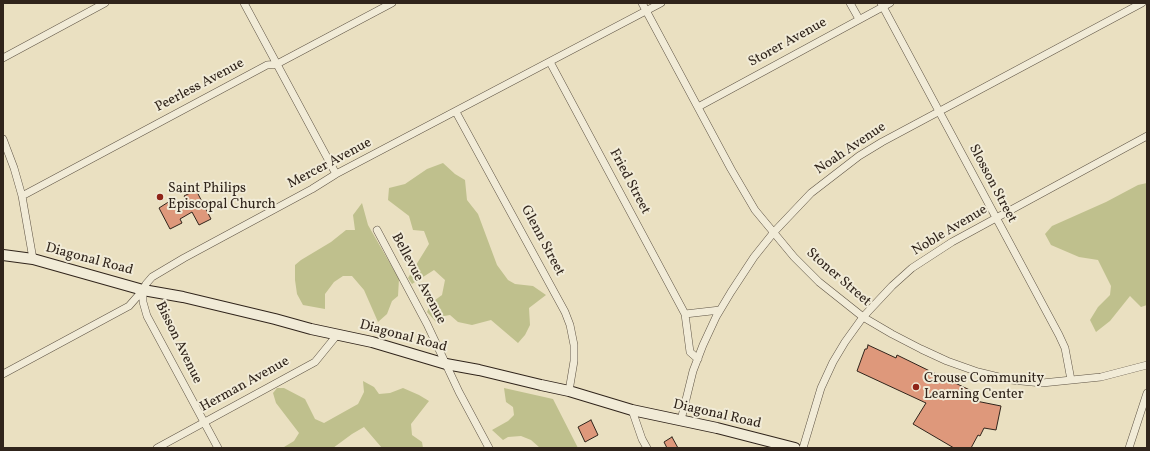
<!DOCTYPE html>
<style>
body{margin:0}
#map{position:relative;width:1150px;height:451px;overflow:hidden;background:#eae0c1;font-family:Vollkorn,serif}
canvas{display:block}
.frame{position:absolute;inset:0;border:4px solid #30241b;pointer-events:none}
</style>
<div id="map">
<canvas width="1150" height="451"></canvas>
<div class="frame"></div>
</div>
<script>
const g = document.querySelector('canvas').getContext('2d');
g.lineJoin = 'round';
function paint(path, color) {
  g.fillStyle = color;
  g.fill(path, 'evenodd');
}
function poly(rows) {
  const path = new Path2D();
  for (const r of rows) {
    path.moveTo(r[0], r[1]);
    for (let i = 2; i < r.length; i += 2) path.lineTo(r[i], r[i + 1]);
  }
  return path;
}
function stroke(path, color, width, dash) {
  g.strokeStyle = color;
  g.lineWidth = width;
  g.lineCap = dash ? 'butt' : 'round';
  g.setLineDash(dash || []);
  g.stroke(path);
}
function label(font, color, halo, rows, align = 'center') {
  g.font = font + ' Vollkorn,serif';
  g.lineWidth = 4;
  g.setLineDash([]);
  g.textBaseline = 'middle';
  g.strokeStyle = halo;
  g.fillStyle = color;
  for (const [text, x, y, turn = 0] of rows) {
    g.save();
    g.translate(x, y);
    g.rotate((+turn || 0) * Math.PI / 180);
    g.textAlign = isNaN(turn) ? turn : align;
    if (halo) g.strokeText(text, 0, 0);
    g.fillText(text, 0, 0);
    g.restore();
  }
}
const green = poly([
 [443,163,455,174,465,180,467,200,478,214,497,265,508,280,515,284,533,286,546,295,529,308,530,325,525,335,518,343,491,320,472,325,458,322,450,315,444,316,436,322,427,312,431,303,442,295,445,280,434,270,412,284,408,278,429,244,424,231,413,230,409,216,388,200,389,188,405,184,427,169],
 [1147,183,1147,305,1141,307,1130,296,1110,321,1096,332,1090,320,1098,307,1110,295,1111,286,1098,260,1079,257,1051,245,1045,234,1052,226,1106,202,1138,185],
 [362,203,368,225,399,279,398,296,392,301,387,314,378,322,364,290,352,276,343,276,334,282,325,294,325,309,303,305,297,294,295,280,295,265,301,260,331,242,346,230,355,230,353,215],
 [363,381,374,387,379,394,390,393,403,388,419,395,429,401,411,424,412,435,422,442,423,448,382,448,364,427,352,434,333,448,285,448,284,447,294,441,299,433,276,403,273,393,277,388,284,388,305,399,315,419,324,423,358,404,364,392],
 [504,388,553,399,578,448,540,448,531,440,521,436,508,437,503,440,492,430,508,421,514,415,513,407,506,402]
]);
const building = poly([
 [196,190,211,219,199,225,192,212,180,219,182,223,170,229,159,208,170,201,173,206,186,199,184,196,196,190],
 [868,345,896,358,897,355,940,376,939,378,952,384,953,382,974,392,971,400,1001,406,996,430,984,428,980,436,978,435,971,448,954,448,913,424,926,403,857,371,865,349,867,349,868,345],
 [591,420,598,435,585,442,578,427,591,420],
 [672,437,678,448,667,448,664,442,672,437]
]);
const street = poly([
 [244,3,336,174],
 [642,3,731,169,755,210,794,257,819,282,863,317,892,334,921,349,947,361,978,372,1011,380,1042,383,1101,377,1147,365],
 [850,3,859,19],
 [881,3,1059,335,1065,348,1071,380],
 [3,58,105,3],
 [550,62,685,314,690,352,698,359],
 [698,107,890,3],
 [456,112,565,312,570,325,574,345,574,361,569,391],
 [3,139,14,168,22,196,33,259],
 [22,196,267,65,277,64,392,3],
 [377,230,427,324,459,392,489,448],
 [143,290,143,302,147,316,218,448],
 [685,314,720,310],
 [3,374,129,306,143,290,146,284,152,277,184,258,312,189,336,174,661,3],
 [632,410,642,439,647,448],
 [681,420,693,371,703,345,716,317,731,292,754,257,774,232,811,193,859,156,882,142,1142,3],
 [157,448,315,362,337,335],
 [803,448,821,388,833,362,845,342,863,317,892,286,912,268,952,242,1147,136],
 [1129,448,1147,393]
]);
const secondary = poly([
 [3,255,33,259,143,290,183,297,275,319,311,329,372,342,446,364,479,370,541,385,569,391,632,410,717,428,795,448]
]);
const markers = [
 [160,197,4,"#8f2418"],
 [916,387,4,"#8f2418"]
];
const streetNames = [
 ["Storer Avenue",788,43,-29],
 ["Peerless Avenue",200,86,-28],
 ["Noah Avenue",851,149,-34],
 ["Mercer Avenue",330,164,-28],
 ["Fried Street",629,182,62],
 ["Slosson Street",992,184,62],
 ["Noble Avenue",950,231,-31],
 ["Glenn Street",542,241,62],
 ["Diagonal Road",89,260,15],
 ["Stoner Street",838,278,41],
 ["Bellevue Avenue",418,279,62],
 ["Diagonal Road",403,337,15],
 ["Bisson Avenue",178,343,64],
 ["Herman Avenue",245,385,-29],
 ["Diagonal Road",717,415,13]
];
const poiNames = [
 ["Saint Philips",168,189],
 ["Episcopal Church",168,205],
 ["Crouse Community",924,379],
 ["Learning Center",924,395]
];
paint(green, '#bfc08d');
paint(building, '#de987b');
stroke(building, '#30241b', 1);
stroke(street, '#5e5344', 8);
stroke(secondary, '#30241b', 12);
stroke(street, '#f1ebd7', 7);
stroke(secondary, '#f1ebd7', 10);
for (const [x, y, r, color] of markers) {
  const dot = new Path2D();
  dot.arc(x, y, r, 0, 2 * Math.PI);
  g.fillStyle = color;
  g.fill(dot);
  stroke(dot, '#f1ebd7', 1.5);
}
label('14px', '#30241b', '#f1ebd7', streetNames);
label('14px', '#30241b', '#f1ebd7', poiNames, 'left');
</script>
